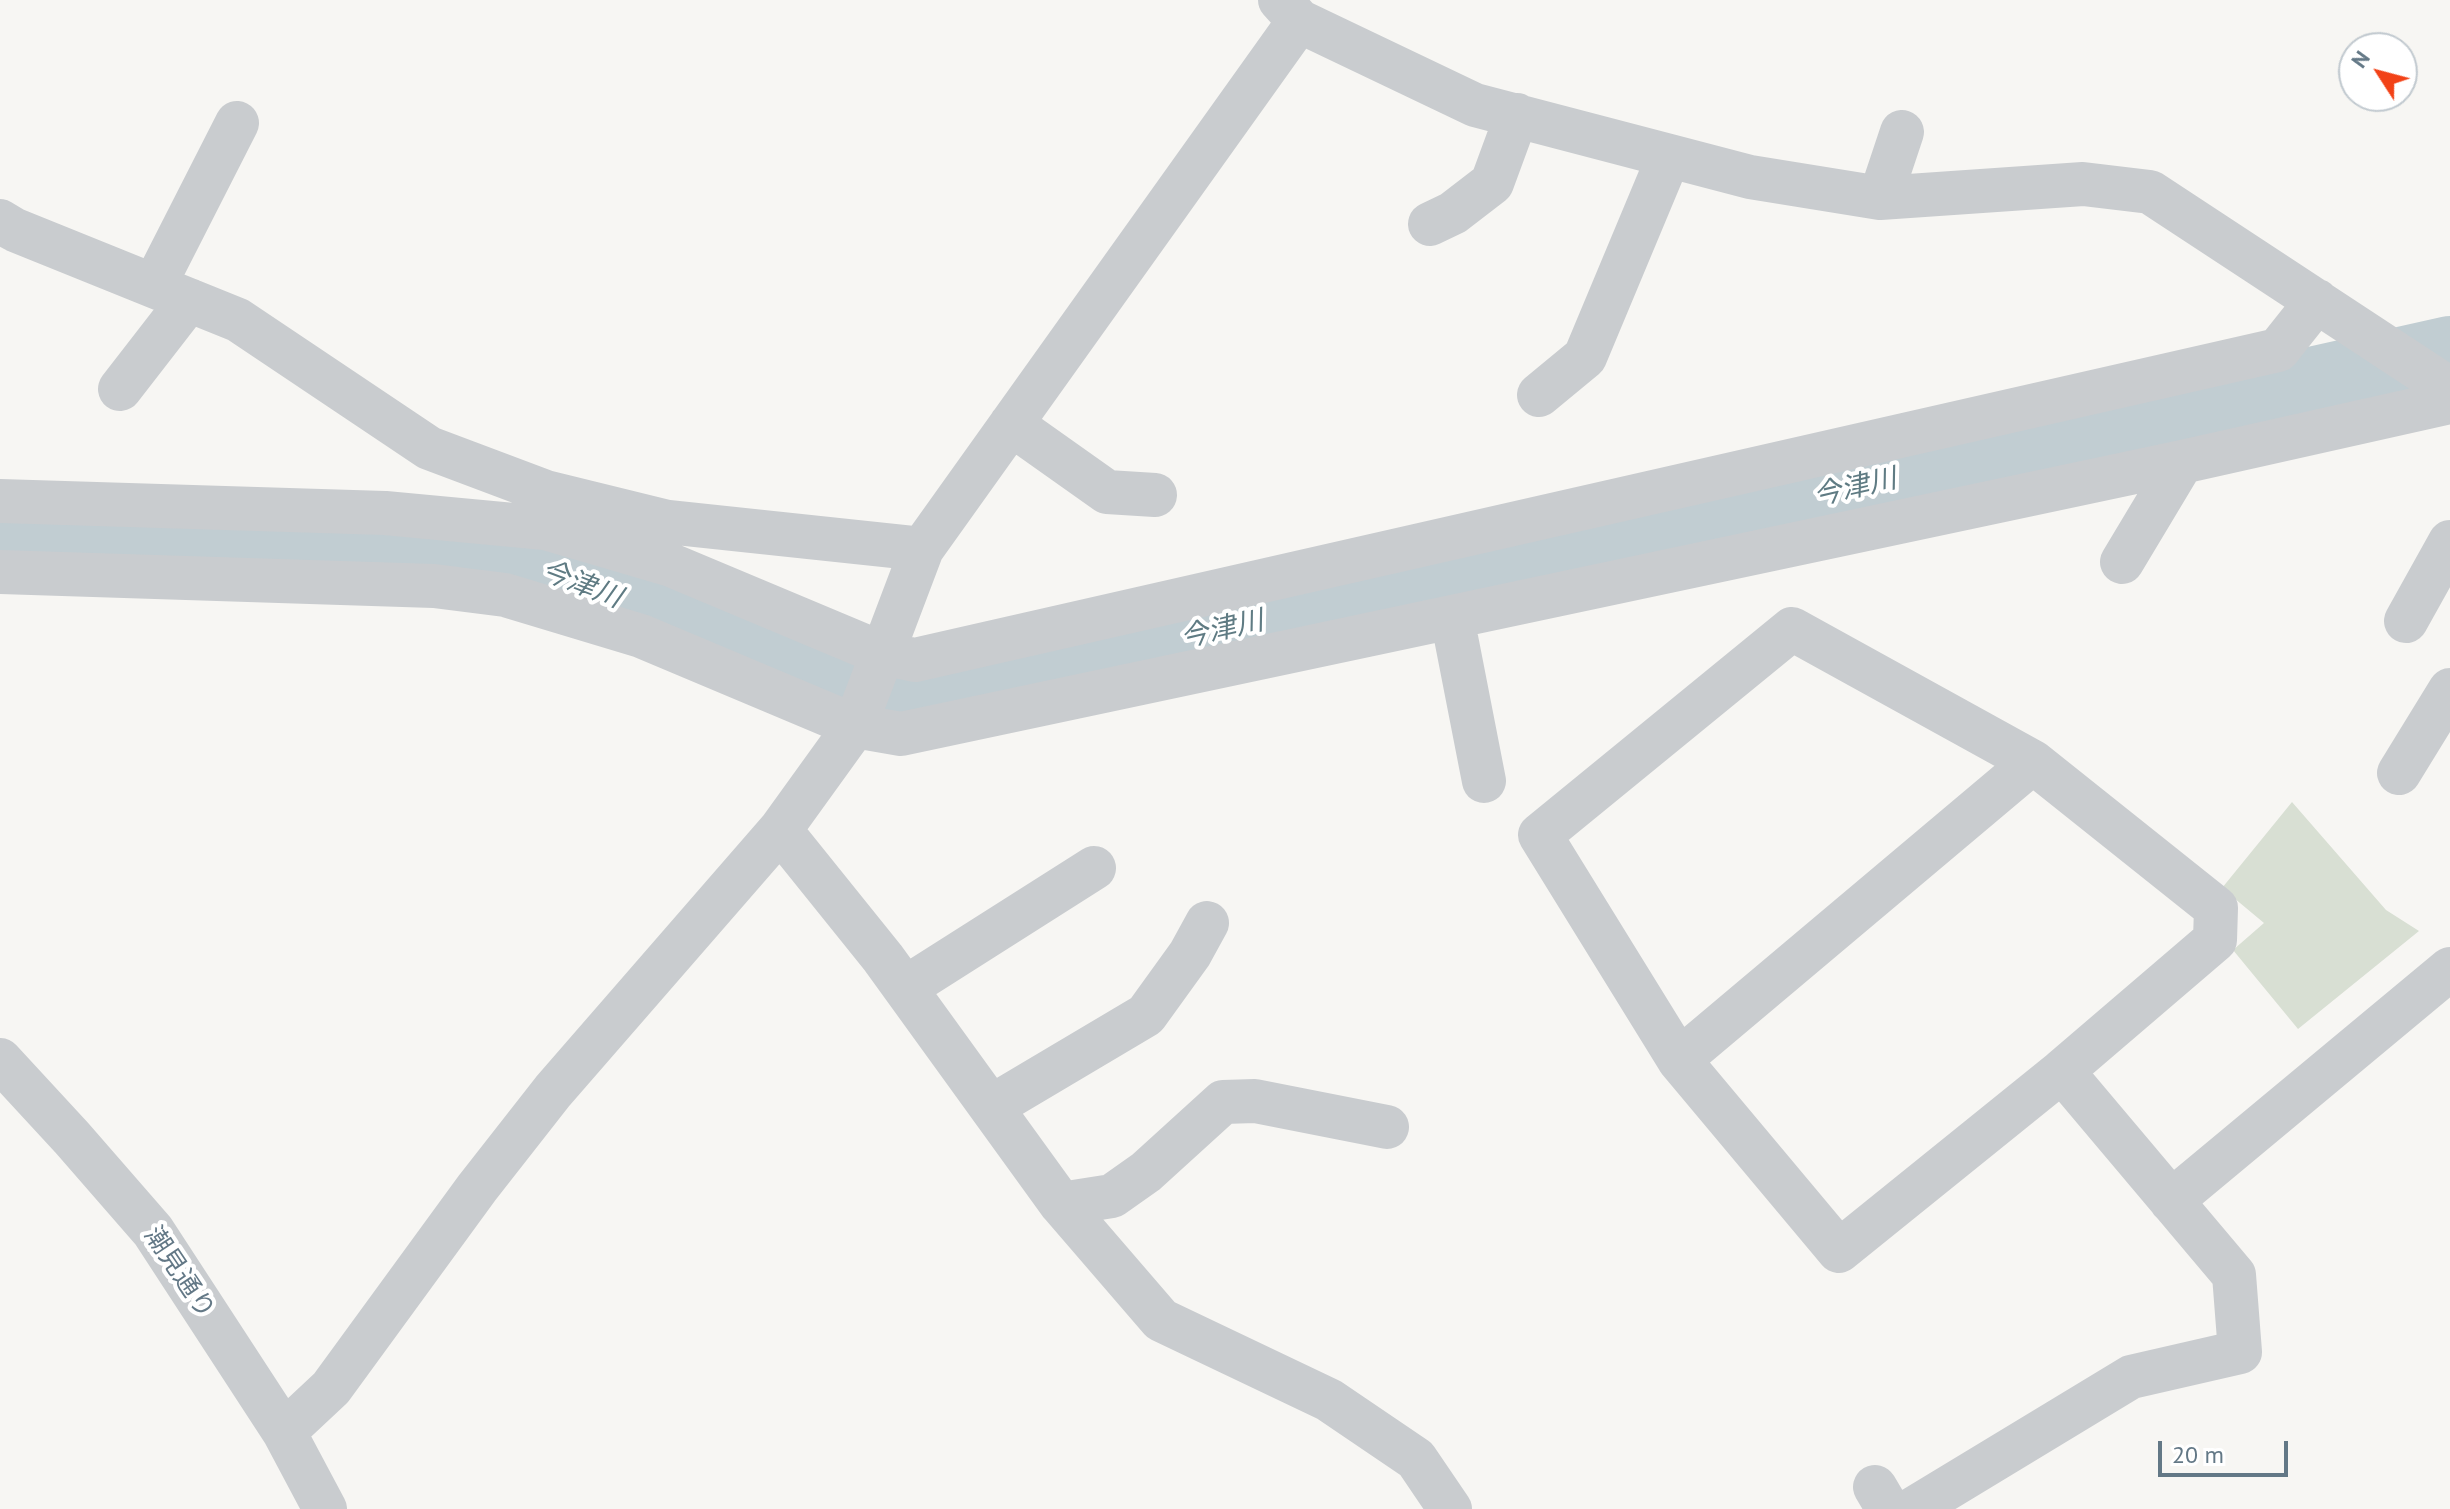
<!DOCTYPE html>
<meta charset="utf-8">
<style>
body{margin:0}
#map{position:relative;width:2450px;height:1509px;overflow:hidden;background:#f7f6f3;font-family:"PT Sans",sans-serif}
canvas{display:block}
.north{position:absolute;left:2338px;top:32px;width:80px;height:80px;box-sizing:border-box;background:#fff;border:2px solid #c1c9cf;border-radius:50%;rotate:306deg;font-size:22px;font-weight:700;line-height:32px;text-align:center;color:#637886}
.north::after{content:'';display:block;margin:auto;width:28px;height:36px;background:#f24217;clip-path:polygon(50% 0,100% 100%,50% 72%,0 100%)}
.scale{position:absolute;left:2158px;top:1441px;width:130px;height:36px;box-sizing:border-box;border:4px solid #637886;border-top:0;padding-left:10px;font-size:24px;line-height:28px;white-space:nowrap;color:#637886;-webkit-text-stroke:6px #fff;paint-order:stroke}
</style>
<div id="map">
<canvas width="2450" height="1509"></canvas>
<div class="north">N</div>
<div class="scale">20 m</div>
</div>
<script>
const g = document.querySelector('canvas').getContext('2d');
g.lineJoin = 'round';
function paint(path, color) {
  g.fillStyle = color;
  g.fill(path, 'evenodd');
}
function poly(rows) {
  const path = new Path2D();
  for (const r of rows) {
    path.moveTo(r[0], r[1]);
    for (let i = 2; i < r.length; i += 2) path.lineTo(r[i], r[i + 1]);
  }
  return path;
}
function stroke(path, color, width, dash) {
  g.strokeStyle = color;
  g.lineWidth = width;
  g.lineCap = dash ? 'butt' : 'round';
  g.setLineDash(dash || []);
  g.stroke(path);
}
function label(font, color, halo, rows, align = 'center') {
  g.font = font + ' "PT Sans","Noto Sans JP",sans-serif';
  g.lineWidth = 8;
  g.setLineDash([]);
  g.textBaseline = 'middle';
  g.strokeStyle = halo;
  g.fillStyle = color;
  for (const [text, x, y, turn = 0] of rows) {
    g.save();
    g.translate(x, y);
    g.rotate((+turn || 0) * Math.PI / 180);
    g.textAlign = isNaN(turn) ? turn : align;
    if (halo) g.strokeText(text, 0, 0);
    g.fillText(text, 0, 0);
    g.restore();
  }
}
const green = poly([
 [2292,802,2386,910,2419,931,2298,1029,2233,950,2264,923,2222,888]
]);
const river = poly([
 [0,533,430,552,532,565,886,705,2450,355]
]);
const minor = poly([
 [1280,0,1299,21,1475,105,1750,177,1880,198,2083,184,2150,192,2450,389],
 [1880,198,1902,132],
 [0,221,15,230,238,320,429,448,546,492,668,522,922,549],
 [1430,224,1453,213,1492,183,1517,115],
 [154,286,237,123],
 [120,389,189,300],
 [1539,395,1585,357,1669,156],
 [1011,424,1107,492,1155,495],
 [0,501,385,513,545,528,671,565,881,653,915,660,2278,350,2317,301],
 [2122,562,2182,462],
 [0,572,434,586,505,595,641,636,855,726,901,734,2182,462,2450,402],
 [1452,617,1484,781],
 [2406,621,2450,542],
 [2399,773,2450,690],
 [780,830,883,958,1061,1204,1161,1320,1329,1400,1416,1459,1450,1509],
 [905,988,1094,868],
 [0,1060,72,1138,153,1231,284,1432,325,1509],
 [1679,1060,2033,762],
 [991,1107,1146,1015,1190,954,1207,923],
 [2171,1201,2450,969],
 [1061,1204,1112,1196,1146,1172,1223,1102,1255,1101,1387,1127],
 [284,1432,331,1388,477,1188,553,1091,780,830,855,726,922,549,1299,21],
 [1875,1487,1888,1509],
 [1913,1509,2131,1377,2240,1352,2234,1275,2062,1071,1839,1251,1679,1060,1540,835,1792,629,2033,762,2216,908,2215,940,2062,1071]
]);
const streetNames = [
 ["潮見通り",179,1273,56]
];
const waterNames = [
 ["今津川",1855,488,-13],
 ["今津川",581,585,21],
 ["今津川",1222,630,-13]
];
paint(green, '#d8dfd3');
stroke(river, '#c1cdd2', 78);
stroke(minor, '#c9cccf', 44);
label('26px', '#637886', '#fff', streetNames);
label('italic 28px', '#5f7b83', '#fff', waterNames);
</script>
